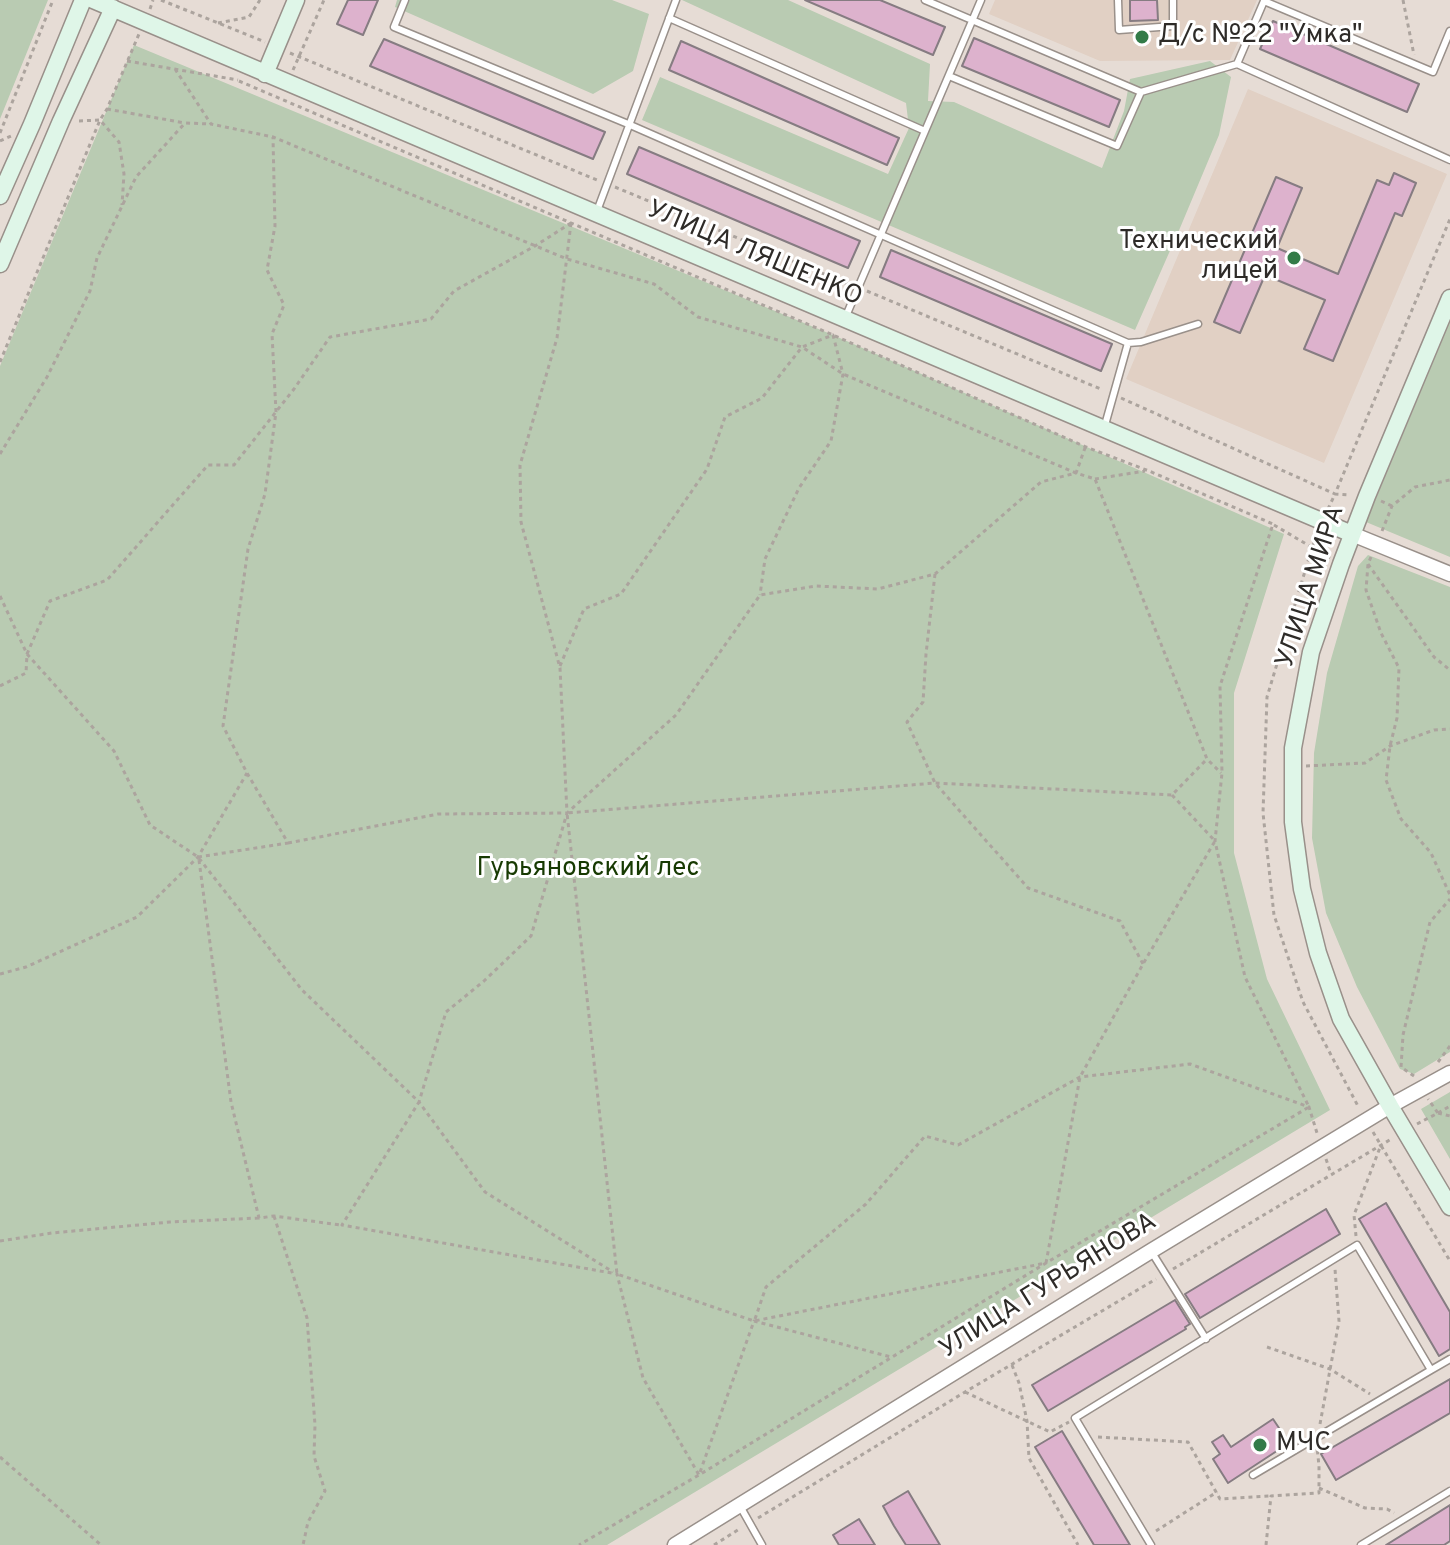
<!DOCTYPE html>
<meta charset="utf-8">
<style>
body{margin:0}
canvas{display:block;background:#e6dcd5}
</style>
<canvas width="1450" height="1545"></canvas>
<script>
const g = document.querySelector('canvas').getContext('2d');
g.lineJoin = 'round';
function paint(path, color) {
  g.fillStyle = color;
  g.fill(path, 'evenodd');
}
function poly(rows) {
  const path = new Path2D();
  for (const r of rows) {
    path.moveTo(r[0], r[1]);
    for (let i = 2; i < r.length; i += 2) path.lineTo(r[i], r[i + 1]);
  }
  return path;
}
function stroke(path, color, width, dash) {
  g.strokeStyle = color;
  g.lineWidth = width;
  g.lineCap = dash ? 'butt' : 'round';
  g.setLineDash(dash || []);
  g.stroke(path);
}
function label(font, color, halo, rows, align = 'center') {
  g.font = font + ' Overpass,sans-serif';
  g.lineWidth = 6;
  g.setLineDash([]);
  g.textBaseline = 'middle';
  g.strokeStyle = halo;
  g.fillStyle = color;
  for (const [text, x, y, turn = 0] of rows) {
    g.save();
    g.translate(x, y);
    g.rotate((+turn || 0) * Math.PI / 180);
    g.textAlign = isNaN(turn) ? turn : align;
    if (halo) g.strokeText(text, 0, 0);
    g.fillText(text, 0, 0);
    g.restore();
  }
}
const built = poly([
 [995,0,1257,0,1230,60,1100,61,989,14],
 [1248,89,1447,174,1324,463,1126,379]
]);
const green = poly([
 [0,0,48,0,0,119],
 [397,0,612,0,649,14,633,71,593,94,395,7],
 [682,0,788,0,930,64,928,101,954,102,1102,168,1124,111,1130,79,1210,61,1231,77,1219,135,1180,228,1135,330,642,120,660,77,888,174,909,128,906,103],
 [134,45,833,335,1284,534,1234,693,1234,853,1267,979,1330,1110,607,1545,0,1545,0,366],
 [1450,321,1450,557,1366,522],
 [1368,555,1450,587,1450,1052,1414,1074,1400,1069,1357,987,1326,913,1312,838,1314,753,1327,673,1358,566],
 [1450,1092,1450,1159,1421,1109]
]);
const building = poly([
 [348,0,378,0,363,35,337,24,348,0],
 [805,0,880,0,945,27,933,55,805,0],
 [1130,0,1157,0,1158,20,1130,21,1130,0],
 [1273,21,1419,84,1407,112,1260,49,1273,21],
 [974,38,1120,100,1109,127,962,66,974,38],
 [384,39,605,132,593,159,370,66,384,39],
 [681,41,899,138,887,165,669,70,681,41],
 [639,147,860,241,848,268,627,174,639,147],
 [1394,173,1416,183,1402,216,1395,213,1333,361,1304,349,1325,300,1265,275,1240,333,1214,322,1276,177,1302,188,1277,248,1338,274,1377,180,1389,185,1394,173],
 [891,250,1112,344,1101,371,880,277,891,250],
 [1386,1203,1450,1312,1450,1349,1439,1356,1359,1219,1386,1203],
 [1326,1209,1340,1234,1200,1318,1185,1294,1326,1209],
 [1175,1300,1190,1324,1185,1327,1186,1329,1048,1411,1032,1385,1175,1300],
 [1450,1379,1450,1413,1336,1480,1321,1454,1450,1379],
 [1273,1419,1289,1443,1228,1483,1213,1459,1220,1454,1212,1442,1223,1435,1231,1447,1273,1419],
 [1062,1431,1130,1545,1094,1545,1035,1447,1062,1431],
 [908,1491,940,1545,906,1545,894,1526,883,1506,908,1491],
 [1450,1505,1450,1541,1444,1545,1386,1545,1450,1505],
 [859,1519,875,1545,839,1545,833,1535,859,1519]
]);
const path = poly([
 [161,0,265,42],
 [1403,0,1414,55],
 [150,9,153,0],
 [218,23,249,17,260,0],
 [290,53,597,180],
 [127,61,238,80],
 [175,69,211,124,273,137,567,259,654,284,698,317,802,347,843,374,1076,473,1095,479,1207,759,1221,773],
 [293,70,324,0],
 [239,81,833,335,1086,447,1149,471,1273,524,1220,686,1222,773,1215,841,1245,977,1309,1107,1046,1263,699,1475,579,1545],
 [107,109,185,123],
 [79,121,100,120,119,142,124,174,122,205],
 [0,133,53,0],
 [0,141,11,136],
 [615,187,848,284],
 [571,223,557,338,520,465,521,522,560,668,567,813,676,715,760,595,816,586,878,589,935,574,1041,482,1076,473,1085,448],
 [867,291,1103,390],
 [0,362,100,120,107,109,139,34],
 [1121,398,1335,494,1450,219],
 [0,454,47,377,90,291,97,258,136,177,185,123,211,124],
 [1095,479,1145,471],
 [1381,501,1392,506],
 [1328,509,1335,494,1350,495],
 [1274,525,1330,558],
 [1382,531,1392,506,1415,487,1450,480],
 [1317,535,1312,548,1267,697,1263,813,1274,915,1303,1002,1359,1108],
 [1371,557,1368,564,1366,590,1381,633,1399,668,1397,718,1390,746,1386,780,1401,819,1431,853,1450,895],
 [1368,564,1434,657,1450,670],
 [935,574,926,654,923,702,907,722,935,783,1028,888,1120,921,1143,964],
 [0,596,27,654,114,751,150,825,198,857,302,990,419,1102,342,1225,617,1274,643,1378,699,1475,754,1321,891,1357],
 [560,666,584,609,621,594,707,469,725,417,762,398,802,347,833,335,843,374,831,441,799,488,765,559,760,595],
 [0,686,26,673,27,654,50,601,107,580,208,465,234,465,294,389,330,337,431,319,454,291,535,246,571,223],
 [1306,766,1365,763,1390,746,1434,730,1450,729],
 [1172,795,1215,841,1143,964,1080,1077,1046,1263,754,1321,617,1274,567,813,935,783,1172,795,1207,759],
 [288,843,438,814,567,813,531,936,484,981,446,1012,419,1102,485,1192,613,1272],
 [198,857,288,843,247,773,223,726,248,549,265,494,276,412,272,334,284,305,267,270,275,226,273,137],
 [199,860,231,1102,259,1218,274,1216,340,1225],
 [0,974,26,967,137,917,198,857,247,773],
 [1438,1062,1450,1046],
 [1414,1076,1401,1067,1403,1035,1430,922,1450,899],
 [1438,1113,1450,1106],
 [1438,1113,1450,1116],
 [1417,1124,1438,1113,1428,1099],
 [1373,1132,1450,1261],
 [1326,1159,1331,1174],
 [274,1216,307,1318,315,1425,314,1456,325,1491,308,1522,303,1545],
 [1356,1236,1354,1215,1381,1145],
 [0,1241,52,1233,170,1222,259,1218],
 [1173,1269,1393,1138],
 [755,1319,766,1287,866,1204,925,1136,958,1145,1080,1077,1190,1064,1309,1107,1317,1133],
 [1267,1347,1330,1369,1370,1394],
 [1012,1365,1019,1383,1027,1421,1029,1458,1078,1545],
 [965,1392,1050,1432,1069,1422],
 [1320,1424,1339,1321,1335,1269],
 [1098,1437,1188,1442,1220,1499,1269,1496],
 [0,1457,101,1545],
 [1319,1488,1365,1508,1387,1509,1394,1513],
 [758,1518,965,1392,1156,1279],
 [1156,1531,1217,1492],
 [714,1545,741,1528],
 [1266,1545,1271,1496,1319,1493,1319,1466,1317,1447]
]);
const service = poly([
 [405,0,394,27,628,124,1128,343,1141,342,1198,324],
 [925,0,1141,92,1117,146,949,76],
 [1118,0,1119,30,1173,26,1173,0],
 [669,18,925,131],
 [1450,31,1433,72,1264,1,1237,64,1450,160],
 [1141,92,1237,64],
 [597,211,676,0],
 [846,316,981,0],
 [1105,425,1128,343],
 [1151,1251,1206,1339],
 [1253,1475,1431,1370],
 [740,1506,762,1545],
 [1151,1545,1075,1418,1357,1245,1431,1370,1450,1359],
 [1361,1545,1450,1491]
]);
const tertiary = poly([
 [1352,534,1450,574],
 [675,1545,1151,1251,1390,1106,1450,1073]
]);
const secondary = poly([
 [93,0,1352,534],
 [265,74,296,0],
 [0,196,32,124,83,0],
 [0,264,61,121,113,8],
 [1450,298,1367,496,1341,564,1311,652,1293,748,1293,822,1302,889,1318,953,1341,1019,1390,1106,1450,1207]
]);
const markers = [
 [1142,37,8,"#337b48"],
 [1294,258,8,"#337b48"],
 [1260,1445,8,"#337b48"]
];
const poiNames = [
 ["Д/с №22 \"Умка\"",1158,37],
 ["Технический",1278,243,"right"],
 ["лицей",1278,273,"right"],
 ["МЧС",1276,1445]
];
const streetNames = [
 ["УЛИЦА ЛЯШЕНКО",754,255,23],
 ["УЛИЦА МИРА",1312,587,-72],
 ["УЛИЦА ГУРЬЯНОВА",1049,1287,-32]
];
const parkNames = [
 ["Гурьяновский лес",588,870]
];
paint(built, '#e1d0c4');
paint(green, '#b9cbb2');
paint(building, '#ddb2cd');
stroke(building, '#867c82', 2);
stroke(service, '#99908a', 9);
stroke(tertiary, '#99908a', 17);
stroke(secondary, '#99908a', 19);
stroke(path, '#aca49e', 3, [4, 4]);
stroke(service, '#fff', 6);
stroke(tertiary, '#fff', 14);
stroke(secondary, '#dff6e8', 16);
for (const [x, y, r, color] of markers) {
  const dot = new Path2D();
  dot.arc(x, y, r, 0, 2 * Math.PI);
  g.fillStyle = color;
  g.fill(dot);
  stroke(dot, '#fff', 3);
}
label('26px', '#2e2b28', '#fff', poiNames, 'left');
label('26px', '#2e2b28', '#fff', streetNames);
label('26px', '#173a02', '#fff', parkNames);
</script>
